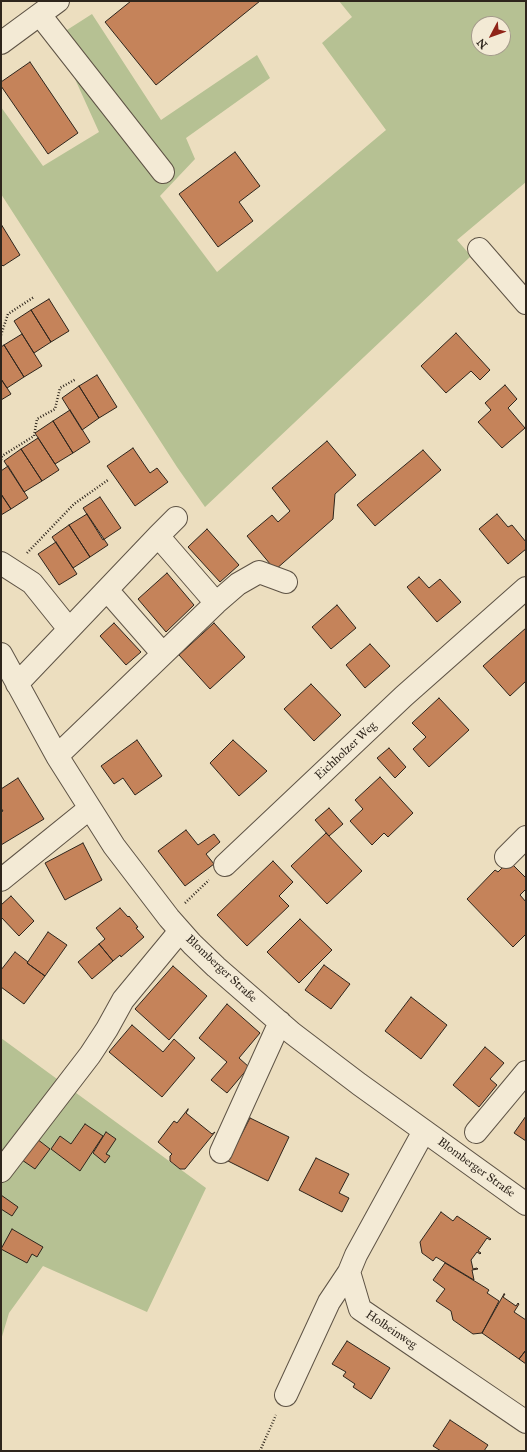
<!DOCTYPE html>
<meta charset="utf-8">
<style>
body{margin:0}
#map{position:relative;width:527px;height:1452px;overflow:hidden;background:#ecdebf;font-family:"IM FELL Great Primer",serif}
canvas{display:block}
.frame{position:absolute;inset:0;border:2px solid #2e251c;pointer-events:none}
.north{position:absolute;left:471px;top:16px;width:40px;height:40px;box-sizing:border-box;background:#f3ead5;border:1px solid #a49b8b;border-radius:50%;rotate:229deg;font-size:11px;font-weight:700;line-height:16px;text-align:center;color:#2e251c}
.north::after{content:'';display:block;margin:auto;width:14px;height:18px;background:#8f2418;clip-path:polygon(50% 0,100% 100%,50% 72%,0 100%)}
</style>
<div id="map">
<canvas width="527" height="1452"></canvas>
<div class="frame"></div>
<div class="north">N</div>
</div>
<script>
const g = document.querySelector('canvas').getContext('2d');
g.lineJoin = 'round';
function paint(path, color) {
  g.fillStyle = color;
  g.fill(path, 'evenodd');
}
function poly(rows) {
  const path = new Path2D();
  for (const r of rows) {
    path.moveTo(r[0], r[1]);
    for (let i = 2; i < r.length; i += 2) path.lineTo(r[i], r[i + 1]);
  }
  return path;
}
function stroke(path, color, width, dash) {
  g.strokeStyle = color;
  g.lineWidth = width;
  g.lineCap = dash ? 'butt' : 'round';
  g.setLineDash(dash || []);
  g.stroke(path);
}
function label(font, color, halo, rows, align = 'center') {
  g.font = font + ' "IM FELL Great Primer",serif';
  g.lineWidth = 3.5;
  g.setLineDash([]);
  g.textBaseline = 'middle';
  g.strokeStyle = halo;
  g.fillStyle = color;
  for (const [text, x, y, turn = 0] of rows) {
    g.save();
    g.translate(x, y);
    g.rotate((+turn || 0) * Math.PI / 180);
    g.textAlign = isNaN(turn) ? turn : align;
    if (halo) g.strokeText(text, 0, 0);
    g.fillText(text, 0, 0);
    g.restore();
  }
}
const green = poly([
 [339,1,526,1,526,182,457,240,471,256,205,507,177,467,1,194,1,107,43,166,99,132,56,37,92,14,161,120,257,55,270,78,186,138,195,159,160,196,217,272,386,130,322,43,352,17],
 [479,24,503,24,503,48,479,48],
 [1,1038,206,1188,147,1312,43,1266,9,1313,1,1340]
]);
const building = poly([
 [131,1,260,1,156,85,105,22,131,1],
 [30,62,78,133,48,154,1,86,1,82,30,62],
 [235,152,260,186,239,202,253,221,218,247,179,194,235,152],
 [1,224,20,255,3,266,1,264,1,224],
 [49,299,69,331,51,342,31,310,49,299],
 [31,310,51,342,34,353,14,321,31,310],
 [456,333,490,370,480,380,471,371,446,393,421,366,456,333],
 [22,334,42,366,24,377,4,345,22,334],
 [4,345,24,377,7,388,1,379,1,347,4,345],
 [97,375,117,407,99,418,79,386,97,375],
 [1,379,11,394,1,400,1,379],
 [505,385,517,399,508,408,525,428,502,448,478,422,491,410,485,403,505,385],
 [79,386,99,418,82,430,62,398,79,386],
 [70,410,90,442,73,453,53,421,70,410],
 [53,421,73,453,55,464,35,433,53,421],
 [38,438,59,470,42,481,21,449,38,438],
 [327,441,356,475,335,494,333,519,275,570,247,536,272,515,278,522,290,511,272,488,327,441],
 [133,448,150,473,157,468,168,482,135,506,107,466,133,448],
 [21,449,42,481,24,492,4,461,21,449],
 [423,450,441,470,375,526,357,505,423,450],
 [8,466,28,498,11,509,1,494,1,471,8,466],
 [1,494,11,509,1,515,1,494],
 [100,497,121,528,103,540,83,508,100,497],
 [87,514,108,545,90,557,69,525,87,514],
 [497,514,508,527,512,525,526,542,526,549,508,564,479,529,497,514],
 [69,525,90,557,73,568,52,537,69,525],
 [207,529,239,565,220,582,188,547,207,529],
 [56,542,77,574,59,585,38,554,56,542],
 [167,573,194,605,166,632,138,599,167,573],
 [419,577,429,588,440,579,461,602,437,622,407,587,419,577],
 [337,605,356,628,331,649,312,627,337,605],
 [114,623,141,652,126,665,100,636,114,623],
 [214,623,245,657,210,689,179,655,214,623],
 [526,628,526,681,510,696,483,666,526,628],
 [370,644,390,666,365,688,346,665,370,644],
 [311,684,341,715,314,741,284,709,311,684],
 [439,698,469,730,429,767,413,749,426,737,412,723,439,698],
 [137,740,162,776,135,795,123,778,114,784,101,766,137,740],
 [233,740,267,771,239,796,210,763,233,740],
 [389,748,406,767,395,778,377,758,389,748],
 [380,777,413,813,388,837,384,833,372,845,350,821,363,809,355,800,380,777],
 [18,778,44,819,1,845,1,812,3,811,1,808,1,789,18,778],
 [329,808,343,824,329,836,315,820,329,808],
 [186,830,198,845,214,834,220,842,206,854,214,864,185,886,158,851,186,830],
 [326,833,362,871,327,904,291,866,326,833],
 [83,843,102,880,65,900,45,863,83,843],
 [273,861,293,882,279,896,289,906,247,946,217,915,273,861],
 [509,861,526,878,526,889,520,895,526,902,526,934,513,947,467,899,495,870,498,872,509,861],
 [11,896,34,921,19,936,1,917,1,905,11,896],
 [120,908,128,917,129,916,138,927,136,928,144,937,121,957,120,955,113,961,99,944,105,939,96,928,120,908],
 [300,919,332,950,299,983,267,952,300,919],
 [48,932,67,945,45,976,27,963,48,932],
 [99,944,113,961,92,979,78,962,99,944],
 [15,952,28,962,27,963,45,976,24,1004,1,987,1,970,15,952],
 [324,965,350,984,331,1009,305,990,324,965],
 [173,966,207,996,169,1040,135,1009,173,966],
 [411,997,447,1025,421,1059,385,1031,411,997],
 [227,1004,260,1033,239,1058,249,1067,227,1093,211,1080,227,1062,199,1038,227,1004],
 [132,1025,163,1052,174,1039,195,1058,162,1097,109,1052,132,1025],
 [485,1047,504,1063,490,1079,497,1085,479,1107,453,1085,485,1047],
 [188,1109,188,1110,186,1113,212,1134,215,1132,185,1169,180,1169,170,1161,170,1156,172,1154,158,1142,174,1121,177,1123,188,1109],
 [526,1116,526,1141,514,1133,526,1116],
 [250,1118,289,1137,268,1181,228,1161,250,1118],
 [85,1124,103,1136,80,1171,51,1149,60,1136,71,1144,85,1124],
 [106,1132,116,1139,106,1154,110,1156,105,1163,93,1153,106,1132],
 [37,1139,50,1149,35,1169,22,1160,37,1139],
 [316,1158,349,1174,339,1193,349,1198,342,1212,299,1190,316,1158],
 [1,1195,18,1207,12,1216,1,1209,1,1195],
 [441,1212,453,1221,457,1216,491,1239,490,1240,487,1238,478,1251,481,1253,480,1254,477,1252,471,1260,473,1269,477,1268,478,1269,472,1270,474,1280,436,1257,433,1261,422,1253,420,1242,441,1212],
 [12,1229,43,1247,37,1257,32,1254,27,1263,1,1249,12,1229],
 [445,1263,486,1288,489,1290,487,1293,499,1301,482,1333,473,1334,453,1320,451,1311,436,1301,445,1289,433,1280,445,1263],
 [504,1294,505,1294,503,1297,516,1306,518,1303,519,1304,514,1312,526,1320,526,1350,519,1359,482,1333,504,1294],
 [347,1341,390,1368,371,1399,353,1387,355,1384,343,1376,346,1372,332,1364,347,1341],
 [526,1350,526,1364,519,1359,526,1350],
 [450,1420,488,1445,484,1451,441,1451,433,1446,450,1420]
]);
const path = poly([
 [1,335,8,314,34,297],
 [1,460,2,456,34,436,37,419,55,409,60,388,76,379],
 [27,553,74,504,108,480],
 [185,903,209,880],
 [260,1451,276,1415]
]);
const minor = poly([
 [40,15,163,172],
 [1,43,58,1],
 [479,249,526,303],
 [158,536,216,603],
 [1,563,32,583,69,629],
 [107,590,163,654],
 [1,654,57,756,114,846,169,918,192,944,216,967,292,1033,359,1084,526,1204],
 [17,684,158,536,176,518],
 [57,756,216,603,238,584,259,572,286,582],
 [506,857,526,837],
 [225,865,404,696,526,588],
 [1,880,90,808],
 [424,1131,356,1255,349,1272,360,1309,526,1422],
 [476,1132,526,1072],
 [221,1152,280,1022],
 [1,1171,90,1055,107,1029,123,1000,180,931],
 [286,1395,329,1302,349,1272]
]);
const streetNames = [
 ["Eichholzer Weg",346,751,-43],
 ["Blomberger Straße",221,969,43],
 ["Blomberger Straße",476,1168,36],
 ["Holbeinweg",391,1330,34]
];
paint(green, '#b6c193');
paint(building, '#c5835a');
stroke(building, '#2e251c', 1);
stroke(minor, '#5e5345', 24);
stroke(path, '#2e251c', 2.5, [1, 2]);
stroke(minor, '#f3ead5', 22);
label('12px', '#2e251c', '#f3ead5', streetNames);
</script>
